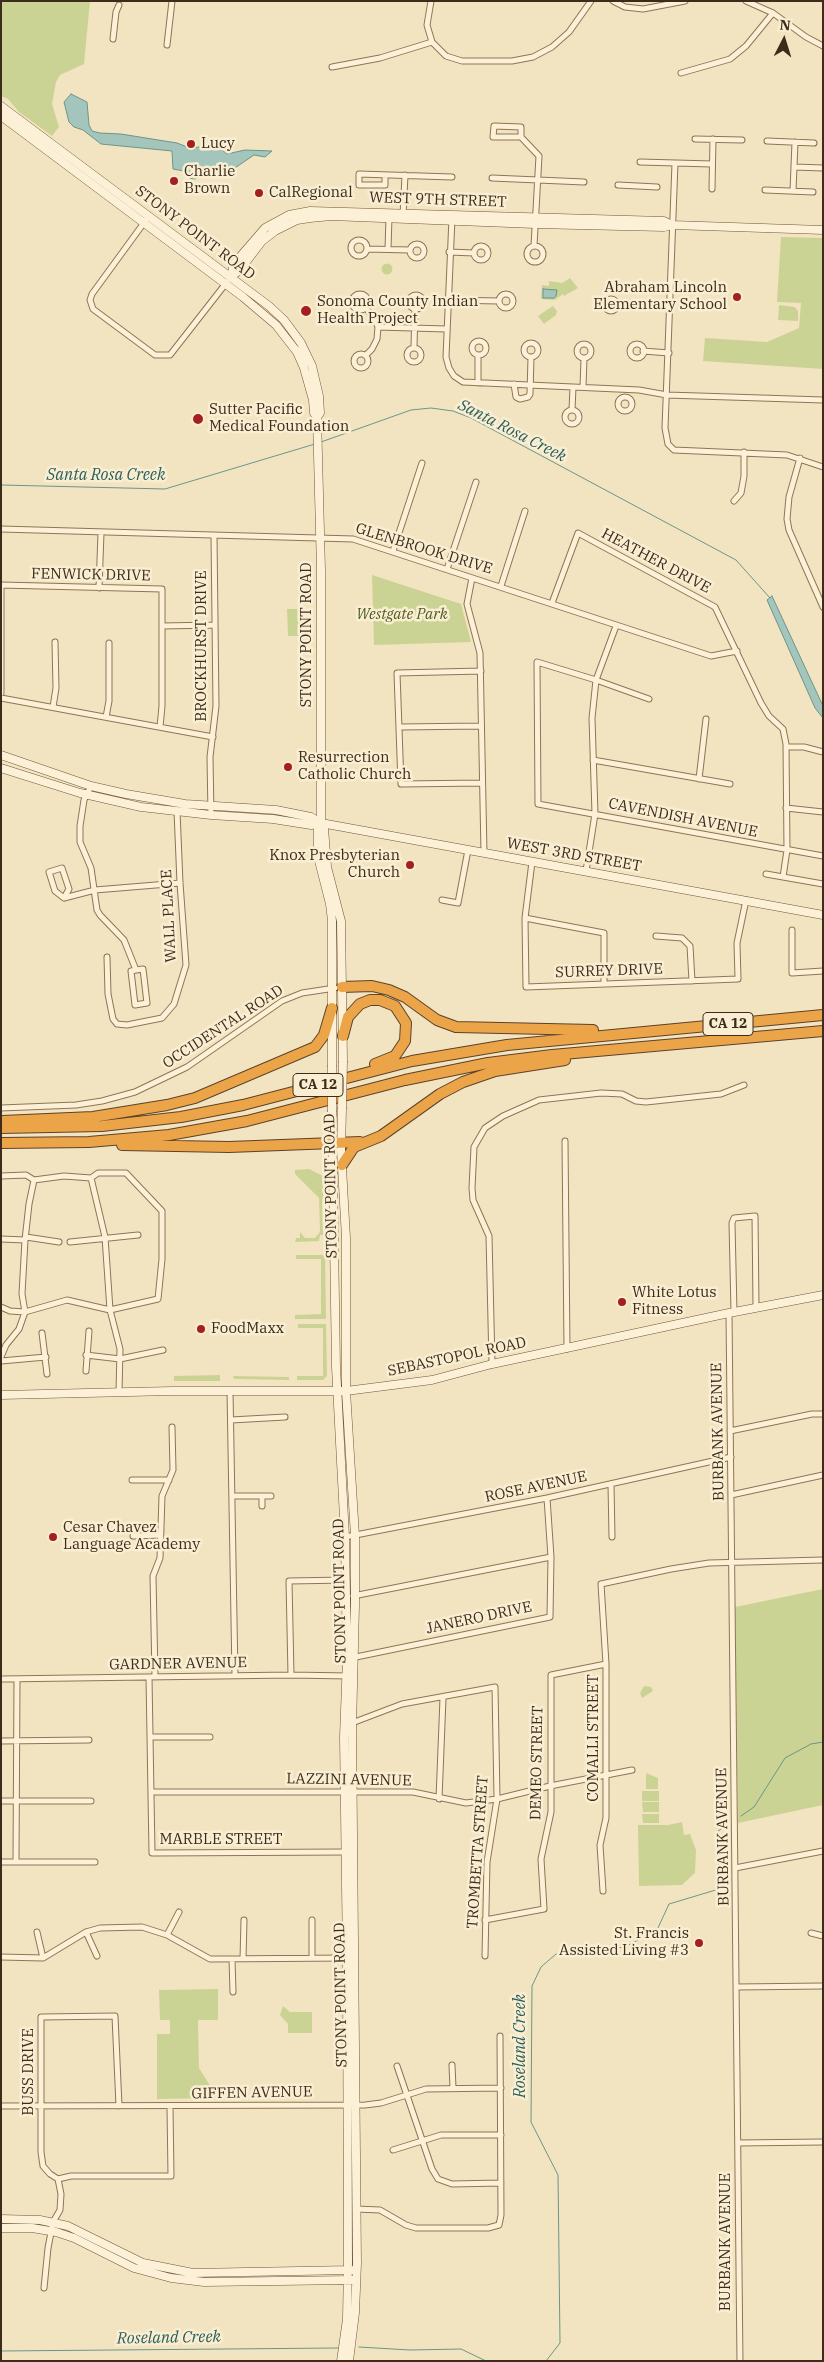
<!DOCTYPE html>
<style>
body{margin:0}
#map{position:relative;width:824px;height:2362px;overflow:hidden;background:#f3e4c1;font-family:"IBM Plex Serif",serif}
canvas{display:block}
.frame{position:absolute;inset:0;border:2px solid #3d2c1c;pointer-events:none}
.north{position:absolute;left:759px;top:15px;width:50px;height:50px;-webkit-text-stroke:4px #f9eed2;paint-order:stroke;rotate:5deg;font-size:14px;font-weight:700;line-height:20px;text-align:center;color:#3d2c1c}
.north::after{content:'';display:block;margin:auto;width:18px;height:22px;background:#3d2c1c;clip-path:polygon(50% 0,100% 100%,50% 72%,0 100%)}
</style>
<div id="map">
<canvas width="824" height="2362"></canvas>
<div class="frame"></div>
<div class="north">N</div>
</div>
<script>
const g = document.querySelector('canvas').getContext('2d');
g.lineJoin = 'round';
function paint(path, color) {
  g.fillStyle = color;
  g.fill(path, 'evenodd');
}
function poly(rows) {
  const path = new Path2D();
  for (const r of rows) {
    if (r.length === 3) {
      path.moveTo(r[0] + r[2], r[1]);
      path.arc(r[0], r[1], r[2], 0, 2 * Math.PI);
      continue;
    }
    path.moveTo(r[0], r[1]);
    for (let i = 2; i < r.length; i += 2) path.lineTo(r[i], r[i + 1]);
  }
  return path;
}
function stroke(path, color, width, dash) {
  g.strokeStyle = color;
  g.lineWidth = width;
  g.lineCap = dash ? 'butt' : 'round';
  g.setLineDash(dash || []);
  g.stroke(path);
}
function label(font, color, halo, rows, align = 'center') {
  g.font = font + ' "IBM Plex Serif",serif';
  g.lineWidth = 5;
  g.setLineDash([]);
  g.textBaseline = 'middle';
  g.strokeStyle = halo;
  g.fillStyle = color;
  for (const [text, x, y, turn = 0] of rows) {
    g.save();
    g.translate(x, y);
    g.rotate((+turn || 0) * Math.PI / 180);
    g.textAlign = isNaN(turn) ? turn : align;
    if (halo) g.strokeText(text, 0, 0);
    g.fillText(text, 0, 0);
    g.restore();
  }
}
const green = poly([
 [1,1,90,1,84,64,60,75,56,82,52,104,59,127,52,136,19,112,8,99,1,96],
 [781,237,823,238,823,369,703,361,705,338,767,342,799,328,801,303,777,302],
 [387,269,5.5],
 [570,278,578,288,564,296,563,294,555,300,541,299,542,285,549,286,549,281,562,283],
 [779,305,795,307,798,311,798,321,778,320],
 [553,306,557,311,556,315,544,324,538,316],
 [372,575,461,604,471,642,374,645],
 [287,609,301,609,302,636,288,636],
 [309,1169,325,1177,322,1205,323,1235,320,1235,319,1241,295,1242,296,1238,300,1238,300,1232,305,1238,315,1238,320,1232,319,1198,295,1174,295,1170],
 [296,1255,325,1255,326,1319,295,1319,295,1315,321,1314,321,1259,296,1259],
 [298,1324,326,1324,327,1376,323,1380,297,1380,297,1376,323,1376,323,1328,298,1328],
 [220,1375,220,1381,174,1381,174,1376],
 [233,1376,289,1377,289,1380,234,1379],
 [823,1589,823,1805,738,1823,735,1607],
 [644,1686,651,1687,653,1691,642,1698,640,1693],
 [646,1773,658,1778,658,1789,646,1789],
 [642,1791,659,1791,659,1801,642,1801],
 [659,1802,659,1812,643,1812,642,1802],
 [642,1814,659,1814,659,1823,643,1823],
 [682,1822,684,1835,690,1834,696,1850,695,1873,682,1885,639,1886,638,1825,668,1825],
 [218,1989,218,2020,198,2020,199,2068,218,2098,157,2099,157,2034,170,2034,170,2020,160,2020,159,1990],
 [283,2006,290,2012,312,2012,312,2033,288,2033,288,2024,280,2015]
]);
const water = poly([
 [71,94,87,102,89,125,92,131,100,133,121,134,177,143,190,148,216,145,227,154,245,150,272,151,265,157,254,155,229,172,223,172,223,177,201,175,195,179,189,178,184,171,173,169,172,151,101,144,83,130,74,127,69,122,64,102,71,94],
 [543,289,557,290,556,296,554,298,543,298,543,289],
 [772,596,823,706,823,718,815,708,767,600,772,596]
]);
const stream = poly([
 [321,442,411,410,431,408,453,411,471,418,736,560,770,598],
 [1,485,165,489,315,444],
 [741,1816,754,1807,785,1758,811,1744,823,1742],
 [359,2347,410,2350,461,2349,486,2361],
 [1,2351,338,2348],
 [546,2361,560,2343,558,2175,531,2122,532,1986,541,1967,556,1954,625,1947,657,1930,669,1904,719,1889,718,1831,727,1825]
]);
const street = poly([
 [431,1,427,25,432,42],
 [613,1,625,7,643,9,685,1],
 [746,1,773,13,806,37,823,46],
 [113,39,116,12,119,5],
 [167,45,172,1],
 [332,67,380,58,432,42,446,56,462,61,512,61,533,57,552,47,569,32,591,1],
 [681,73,730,59,746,46,773,13],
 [521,137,521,127,494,126,493,137,521,137,539,156,534,246],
 [695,139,742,140],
 [767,141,814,143],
 [640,162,712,164],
 [675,163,665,428,668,444,674,450,787,455,823,467],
 [794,167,823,168],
 [385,175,385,185,359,185,359,174,452,177],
 [492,178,584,182],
 [618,185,657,187],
 [712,189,713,139],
 [765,190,813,192],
 [793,191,795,142],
 [403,216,405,175],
 [452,218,446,357,449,368,454,376,463,382,639,390,667,395,823,400],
 [146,220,92,294,90,300,93,309,155,355,170,355,227,282],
 [359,248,8],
 [417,251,7],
 [481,253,7],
 [535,254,8],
 [367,249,410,250],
 [388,249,389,217],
 [449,252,474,253],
 [506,301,7],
 [360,302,8],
 [416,302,7],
 [611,305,6],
 [447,300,499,301],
 [618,305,670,307],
 [366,308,375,320,378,327,377,339,372,349,366,355],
 [378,327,446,329],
 [479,348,7],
 [531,350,7],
 [584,351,7],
 [637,351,7],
 [414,347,415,309],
 [414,355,7],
 [643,351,669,353],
 [361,361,7],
 [478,383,478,356],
 [514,384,516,397,520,399,528,397,530,394,531,357],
 [583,387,584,358],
 [625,404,7],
 [572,417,7],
 [572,410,573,387],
 [800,458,789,497,787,519,789,530,823,607],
 [734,501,741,493,744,476,744,452],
 [1,529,353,539,711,656,737,651],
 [393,551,422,463],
 [447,569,476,482],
 [472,578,467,604,480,653,484,853],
 [1,585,162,589,162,706,160,727],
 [501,586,525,511],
 [99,588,101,533],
 [552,603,578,533,715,607,761,703,769,716,783,729,786,744,787,850,783,877],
 [162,626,215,625],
 [481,671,397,673,401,784,482,783],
 [1,693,1,585],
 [1,698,213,737],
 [649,699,596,680,537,662,538,804,823,856],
 [53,707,56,688,55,642],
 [106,717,109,701,109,643],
 [400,727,480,726],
 [786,747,804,747,823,752],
 [593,760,730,784],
 [699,779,706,719],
 [91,786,84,800,80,826,80,842,91,868,97,910,100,915,124,940,136,970,143,969,147,1003,135,1005,131,971,136,970],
 [786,808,823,812],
 [211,815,210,757,216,706,214,536],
 [532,862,525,918,526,987,738,979,737,943,746,900],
 [586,871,595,814,592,718,596,680,616,626],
 [766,874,823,884],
 [64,898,69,889,62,868,49,872,55,891,64,898,95,890,180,883],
 [442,900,458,903,468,850],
 [525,918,604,933,604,984],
 [792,930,792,973,823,971],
 [656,936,682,938,690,946,692,981],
 [107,957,108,994,113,1019,117,1024,127,1025,162,1018,174,1004,186,965,180,883,177,811],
 [1,1108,76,1105,102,1101,135,1092,187,1067,282,1001,302,993,335,988],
 [565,1141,567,1349],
 [1,1176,26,1175,34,1180],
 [26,1237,59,1242],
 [1,1239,25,1240],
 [70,1242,138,1235],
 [1,1307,10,1311,25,1312,67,1300,110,1310,158,1299,162,1259,162,1211,126,1173,98,1173,91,1178],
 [734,1312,732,1223,734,1218,755,1216,756,1307],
 [729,1313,740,2361],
 [42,1333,47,1374],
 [86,1355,120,1359,163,1350],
 [1,1357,6,1345,19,1329,25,1312,22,1294,25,1240,29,1204,34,1180,64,1176,91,1178,105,1237,110,1310,120,1349,119,1392],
 [1,1361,46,1357],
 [492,1364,489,1236,473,1200,472,1188,474,1147,485,1128,503,1116,539,1100,601,1093,622,1094,636,1101,646,1102,721,1094,744,1085],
 [86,1371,89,1331],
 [230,1391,235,1676],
 [231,1420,285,1417],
 [730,1431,812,1414,823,1414],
 [132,1480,169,1480],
 [611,1484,612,1537],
 [731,1495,823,1475],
 [232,1496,271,1496],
 [262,1506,262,1496],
 [133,1536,160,1535],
 [345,1537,547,1498,731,1457],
 [353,1596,551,1557],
 [356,1657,550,1617,551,1557,547,1498],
 [291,1675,289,1581,346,1580],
 [149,1677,152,1853,346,1852],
 [155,1677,153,1576,160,1558,162,1496,173,1470,172,1427],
 [1,1679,291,1675,349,1676],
 [352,1723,402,1704,495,1687,497,1799,487,1862,485,1956],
 [150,1737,210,1737],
 [1,1741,89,1740],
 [151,1792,413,1792,466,1803,497,1799,550,1786,632,1770],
 [439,1799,443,1698],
 [1,1801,91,1801],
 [1,1862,95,1862],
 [16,1862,17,1679],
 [735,1868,823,1851],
 [603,1891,600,1845,606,1818,606,1664,601,1584,671,1569,709,1563,823,1560],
 [312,1920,312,1958],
 [485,1920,544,1909,541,1859,551,1812,551,1675,606,1664],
 [37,1932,43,1958],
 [86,1932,97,1956],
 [811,1933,823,1936],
 [167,1935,179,1912],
 [1,1957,43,1958,86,1932,100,1928,142,1927,167,1935,210,1959,349,1958],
 [232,1959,233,1992],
 [243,1959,244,1920],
 [737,1987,823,1986],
 [452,2065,453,2088],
 [397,2066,432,2169,438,2179,452,2184,501,2183],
 [1,2106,365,2105,381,2103,426,2089,501,2088],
 [738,2143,823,2142],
 [393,2150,441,2135,501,2135],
 [58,2179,71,2176,171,2176,170,2107],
 [356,2209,380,2210,406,2225,416,2228,488,2228,499,2225,501,2215,500,2036],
 [44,2288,48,2248,53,2222,60,2210,61,2194,58,2179,50,2174,43,2166,41,2152,41,2017,115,2016,119,2106]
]);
const secondary = poly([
 [1,106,269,306,284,320,301,343,312,366,319,396,320,413,317,417,314,413,313,400,304,368,297,352,276,325,243,297,1,116],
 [232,275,233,265,265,228,289,215,310,211,664,221,672,225],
 [230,277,239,271,262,241,275,231,297,220,310,218,331,216,535,224,664,227,672,225,823,230],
 [317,417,321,570,321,823,324,828,327,867,341,921,343,1061],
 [1,755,91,786,126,794,185,804,276,810,311,817,321,823,823,915],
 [1,768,80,793,141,807,211,815,273,819,311,825,321,823],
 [321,823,318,828,318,857,330,904,332,921,332,1065],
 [342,1109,341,1150,346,1238,346,1391,355,1536,355,1605,352,1727,357,2263,355,2313,349,2361],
 [332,1112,336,1367,345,1537,347,1659,344,1737,347,1958,348,2262,347,2319,341,2361],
 [1,1395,172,1391,346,1391,432,1380,492,1364,729,1313,823,1295],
 [1,2219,40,2220,68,2226,143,2263,193,2273,351,2270],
 [1,2228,32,2228,56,2232,74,2238,134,2268,171,2278,204,2282,352,2280]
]);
const highway = poly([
 [342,987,372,986,389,990,405,997,437,1020,456,1027,593,1030],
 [343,1036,348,1017,360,1004,370,1000,380,1000,395,1006,406,1023,405,1041,395,1056,375,1064],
 [2,1121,93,1117,167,1105,195,1098,315,1047,324,1035,332,1008],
 [1,1128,102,1126,181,1117,243,1105,412,1061,507,1045,823,1015],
 [1,1143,89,1142,169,1135,247,1121,405,1080,488,1063,552,1055,823,1031],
 [122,1145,229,1147,360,1142],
 [342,1165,354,1147,381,1136,440,1094,463,1082,495,1071,565,1060]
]);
const secondaryBridge = poly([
 [332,1065,332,1112],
 [342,1109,343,1061]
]);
const markers = [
 [191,144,5,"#a51f20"],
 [174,181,5,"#a51f20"],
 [259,193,5,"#a51f20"],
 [737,297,5,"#a51f20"],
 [306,311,6,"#a51f20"],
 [198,419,6,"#a51f20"],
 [288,767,5,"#a51f20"],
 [410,865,5,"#a51f20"],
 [622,1302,5,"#a51f20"],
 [201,1329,5,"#a51f20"],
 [53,1537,5,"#a51f20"],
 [699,1943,5,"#a51f20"]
];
const shields = [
 [728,1024,50],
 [318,1085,50]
];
const shieldNames = [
 ["CA 12",728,1024],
 ["CA 12",318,1085]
];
const poiNames = [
 ["Lucy",201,144],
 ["Charlie",184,172],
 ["Brown",184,189],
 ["CalRegional",269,193],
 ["Abraham Lincoln",727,288,"right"],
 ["Elementary School",727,305,"right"],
 ["Sonoma County Indian",317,302],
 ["Health Project",317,319],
 ["Sutter Pacific",209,410],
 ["Medical Foundation",209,427],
 ["Resurrection",298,758],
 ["Catholic Church",298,775],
 ["Knox Presbyterian",400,856,"right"],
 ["Church",400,873,"right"],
 ["White Lotus",632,1293],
 ["Fitness",632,1310],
 ["FoodMaxx",211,1329],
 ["Cesar Chavez",63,1528],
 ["Language Academy",63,1545],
 ["St. Francis",689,1934,"right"],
 ["Assisted Living #3",689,1951,"right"]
];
const streetNames = [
 ["WEST 9TH STREET",438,200,2],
 ["STONY POINT ROAD",195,233,37],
 ["GLENBROOK DRIVE",424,549,17],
 ["HEATHER DRIVE",656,561,28],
 ["FENWICK DRIVE",91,575,1],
 ["STONY POINT ROAD",307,635,-90],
 ["BROCKHURST DRIVE",202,646,-90],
 ["CAVENDISH AVENUE",683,818,11],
 ["WEST 3RD STREET",574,855,10],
 ["WALL PLACE",169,916,-93],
 ["SURREY DRIVE",609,971,-2],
 ["OCCIDENTAL ROAD",223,1027,-33],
 ["STONY POINT ROAD",331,1186,-91],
 ["SEBASTOPOL ROAD",457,1357,-12],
 ["BURBANK AVENUE",718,1432,-91],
 ["ROSE AVENUE",536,1487,-12],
 ["STONY POINT ROAD",340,1591,-91],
 ["JANERO DRIVE",479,1618,-12],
 ["GARDNER AVENUE",178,1664,-1],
 ["COMALLI STREET",594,1738,-90],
 ["DEMEO STREET",537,1763,-89],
 ["LAZZINI AVENUE",349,1780,1],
 ["BURBANK AVENUE",723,1837,-91],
 ["MARBLE STREET",221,1840],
 ["TROMBETTA STREET",478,1852,-86],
 ["STONY POINT ROAD",341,1995,-91],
 ["BUSS DRIVE",29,2072,-90],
 ["GIFFEN AVENUE",252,2093,-1],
 ["BURBANK AVENUE",726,2242,-90]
];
const parkNames = [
 ["Westgate Park",402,615]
];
const waterNames = [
 ["Santa Rosa Creek",512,431,27],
 ["Santa Rosa Creek",106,475],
 ["Roseland Creek",520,2046,-90],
 ["Roseland Creek",169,2338,-1]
];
paint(green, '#cbd394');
paint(water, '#a4c5bb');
stroke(water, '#6a958a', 1);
stroke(stream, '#6a958a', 1);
stroke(street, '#8f7456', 7);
stroke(secondary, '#715539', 9);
stroke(highway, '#5c422b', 12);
stroke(street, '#fcf1d6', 5);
stroke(secondary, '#fcf1d6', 8);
stroke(highway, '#eca448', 10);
stroke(secondaryBridge, '#715539', 9, []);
stroke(secondaryBridge, '#fcf1d6', 8);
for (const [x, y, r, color] of markers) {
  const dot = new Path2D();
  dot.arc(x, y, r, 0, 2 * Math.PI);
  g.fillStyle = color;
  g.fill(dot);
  stroke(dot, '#f9eed2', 2);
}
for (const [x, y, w] of shields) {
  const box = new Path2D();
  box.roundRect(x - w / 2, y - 11.5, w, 23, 4);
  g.fillStyle = '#f9eed2';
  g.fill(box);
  stroke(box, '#3d2c1c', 1);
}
label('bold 14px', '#3d2c1c', null, shieldNames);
label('15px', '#3d2c1c', '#f9eed2', poiNames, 'left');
label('15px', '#3d2c1c', '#f9eed2', streetNames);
label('italic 15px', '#4d5c20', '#f9eed2', parkNames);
label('italic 16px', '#2a5e5b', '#f9eed2', waterNames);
</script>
